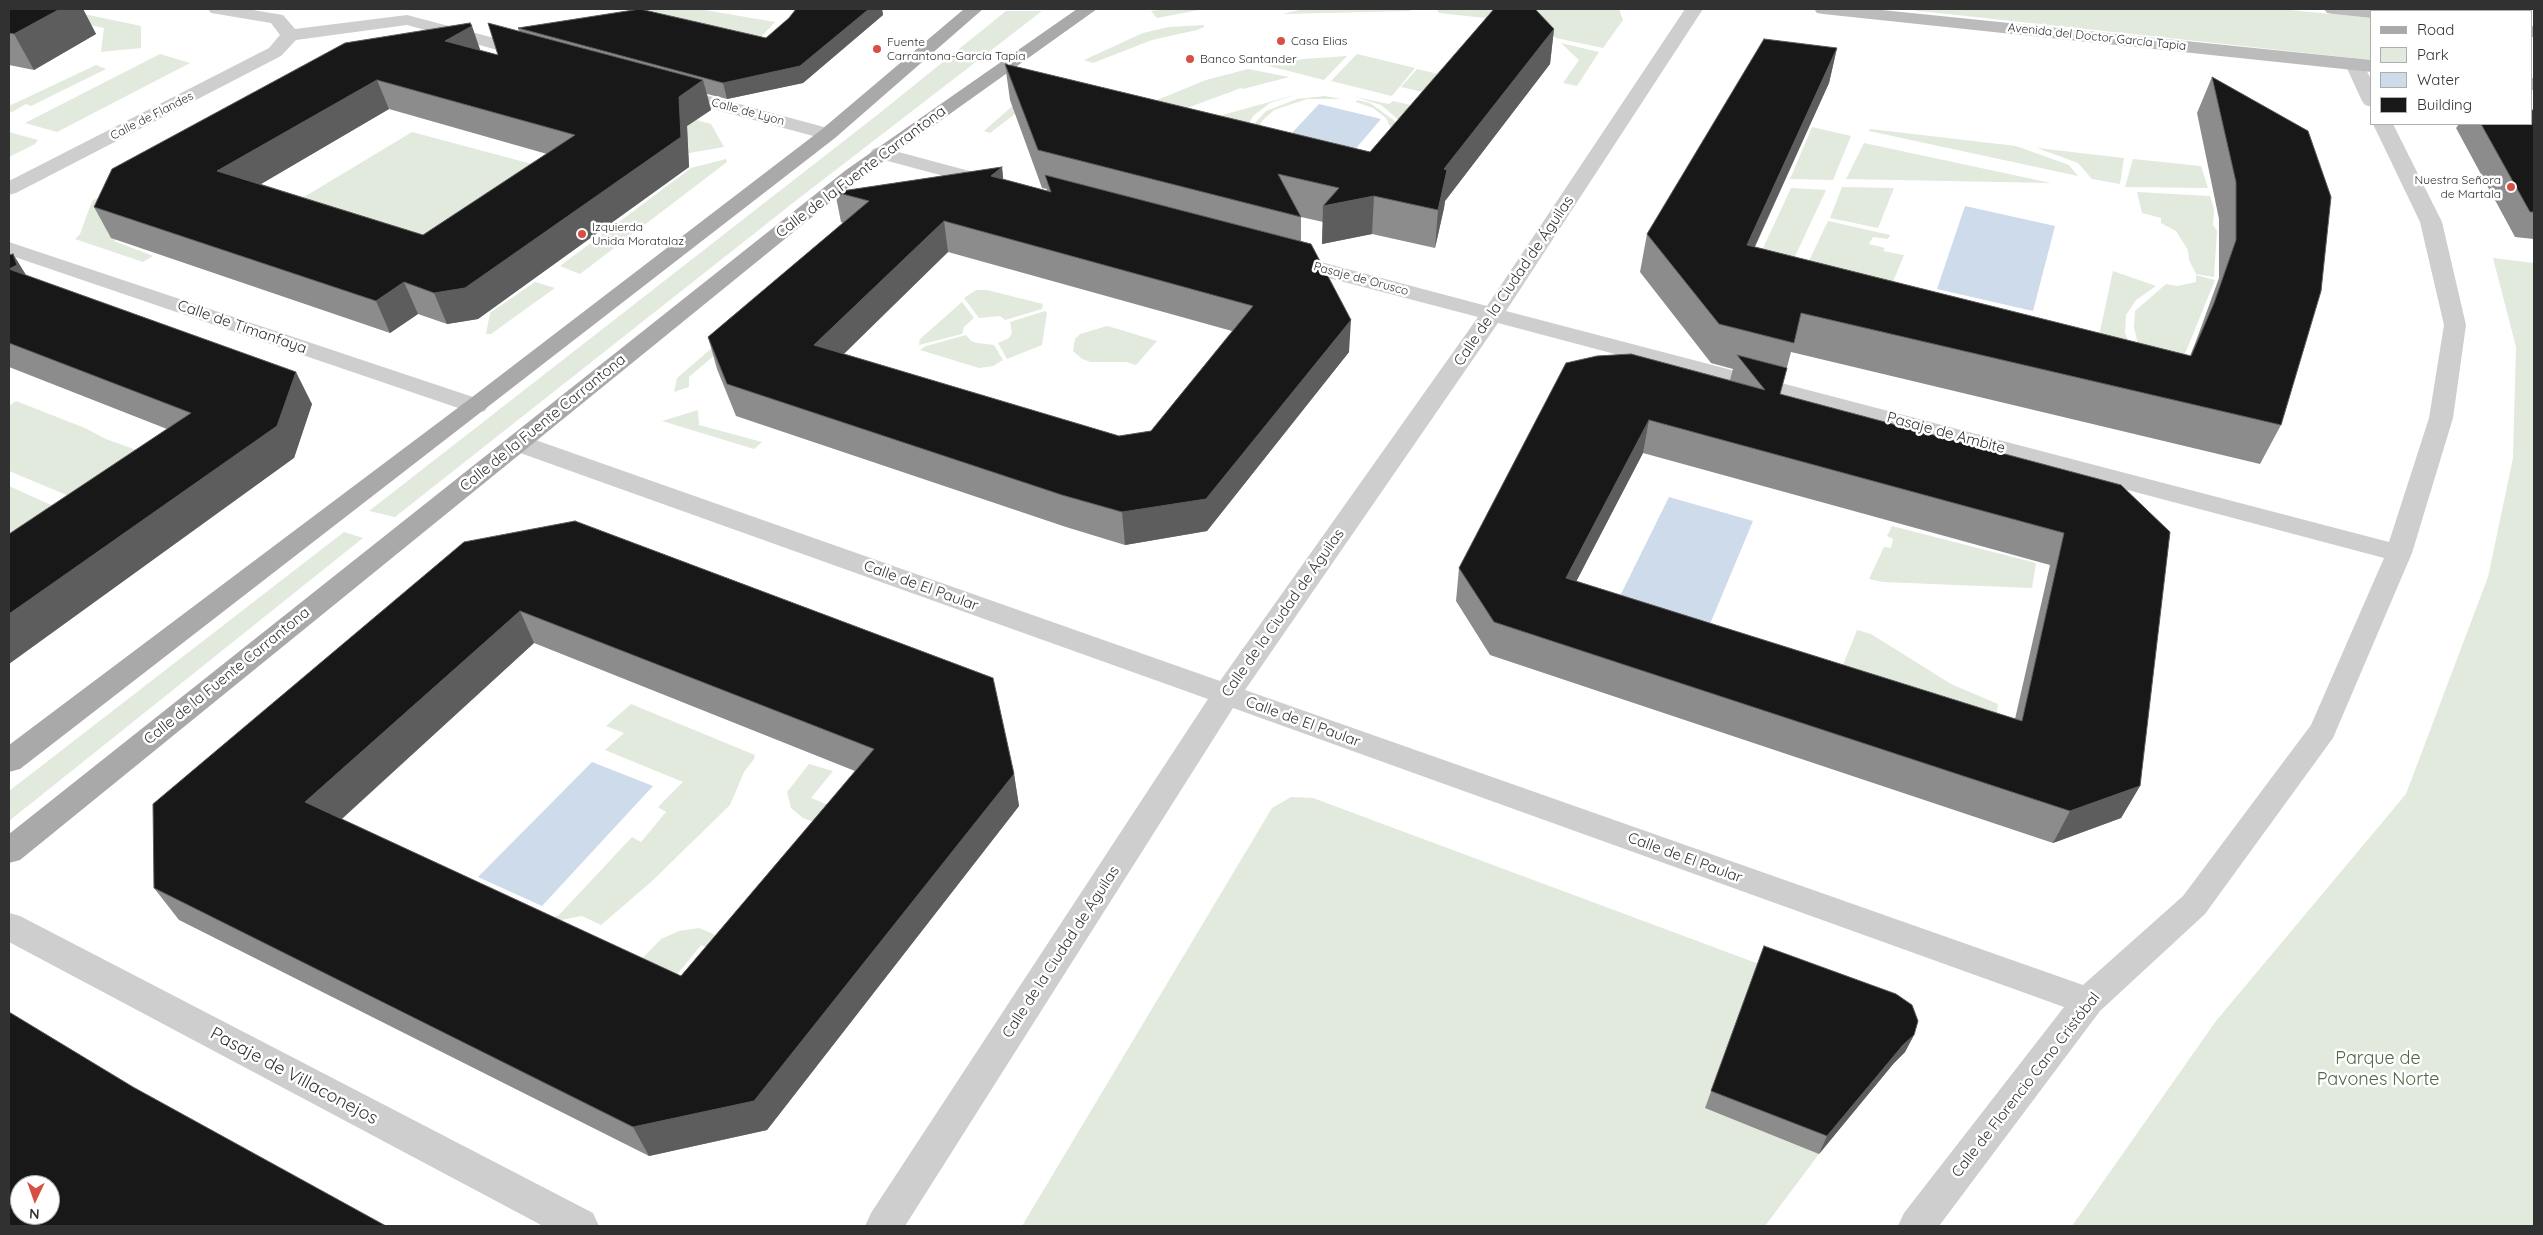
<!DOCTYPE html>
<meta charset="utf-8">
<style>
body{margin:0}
#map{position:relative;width:2543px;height:1235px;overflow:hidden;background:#fff;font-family:Quicksand,sans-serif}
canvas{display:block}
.frame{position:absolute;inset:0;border:10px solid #313131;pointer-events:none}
.legend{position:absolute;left:2370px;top:10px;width:162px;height:115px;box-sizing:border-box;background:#fff;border:1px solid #adadad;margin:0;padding:6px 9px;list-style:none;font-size:15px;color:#313131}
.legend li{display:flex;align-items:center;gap:10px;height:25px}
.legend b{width:25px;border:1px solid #adadad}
.north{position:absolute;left:10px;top:1175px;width:50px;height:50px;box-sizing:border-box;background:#fff;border:1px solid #adadad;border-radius:50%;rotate:183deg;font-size:14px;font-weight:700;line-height:20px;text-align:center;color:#313131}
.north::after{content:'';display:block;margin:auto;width:18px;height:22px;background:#d85043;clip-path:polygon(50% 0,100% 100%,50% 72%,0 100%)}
</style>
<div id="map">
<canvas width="2543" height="1235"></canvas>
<div class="frame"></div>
<ul class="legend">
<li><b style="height:6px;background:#a9a9a9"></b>Road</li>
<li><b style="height:14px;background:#e2e9dd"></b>Park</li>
<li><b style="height:14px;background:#cedbea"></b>Water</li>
<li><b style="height:14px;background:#181818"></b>Building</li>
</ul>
<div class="north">N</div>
</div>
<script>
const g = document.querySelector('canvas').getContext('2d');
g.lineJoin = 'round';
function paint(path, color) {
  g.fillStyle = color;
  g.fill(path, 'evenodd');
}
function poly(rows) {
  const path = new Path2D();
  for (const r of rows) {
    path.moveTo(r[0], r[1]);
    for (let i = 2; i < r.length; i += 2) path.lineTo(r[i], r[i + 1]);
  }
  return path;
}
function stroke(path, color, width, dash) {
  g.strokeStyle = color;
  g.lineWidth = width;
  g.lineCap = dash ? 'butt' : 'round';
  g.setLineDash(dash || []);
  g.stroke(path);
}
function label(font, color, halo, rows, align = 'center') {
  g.font = font + ' Quicksand,sans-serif';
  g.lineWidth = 5;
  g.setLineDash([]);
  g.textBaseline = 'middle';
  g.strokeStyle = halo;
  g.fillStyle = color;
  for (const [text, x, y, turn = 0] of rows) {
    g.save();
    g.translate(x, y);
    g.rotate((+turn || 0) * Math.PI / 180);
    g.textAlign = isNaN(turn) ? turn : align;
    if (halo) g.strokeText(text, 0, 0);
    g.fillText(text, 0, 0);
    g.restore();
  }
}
const green = poly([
 [645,9,699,9,775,22,760,38],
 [1164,9,1204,9,1157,18,1151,11],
 [1304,9,1409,9,1411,11,1282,14],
 [1436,9,1619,9,1623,20,1603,48,1556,38,1541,29,1485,18,1439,13],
 [1901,9,2280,9,2372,18,2372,60],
 [1006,11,1042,11,798,199,395,517,369,511,881,112],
 [84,14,141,26,141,48,101,52,104,28,70,21],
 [1204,25,1204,27,1197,30,1152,40,1093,63,1084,60,1143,33,1168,27],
 [1561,43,1599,52,1577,86,1563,83,1579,60],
 [420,48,489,64,711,124,724,147,689,153,660,145,679,131,425,62,405,73,383,67,351,73,121,201,117,217,139,225,114,241,153,256,143,262,75,239,80,234,92,201,331,70,338,69,354,58],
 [160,54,190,63,57,132,25,123],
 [1357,54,1415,68,1392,96,1331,81],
 [1347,56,1324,80,1265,65,1304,59],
 [96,65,106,69,31,106,26,104,12,112,9,111,9,106],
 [1248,69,1289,77,1243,89,1241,88,1187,108,1140,107,1206,80],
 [1417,69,1455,78,1440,96,1401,87],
 [1298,94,1270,103,1253,116,1248,125,1219,116],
 [1325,96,1341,99,1307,99,1274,110,1262,121,1259,128,1261,141,1276,155,1291,162,1343,174,1369,170,1392,140,1393,133,1386,118,1373,108,1356,102,1357,100,1370,103,1395,121,1399,135,1393,151,1372,172,1346,177,1320,172,1277,159,1265,152,1257,143,1253,131,1255,123,1266,111,1297,99],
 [1355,97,1389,104,1393,101,1432,110,1400,121,1381,105],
 [1018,101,1028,104,990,133,984,131],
 [1812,127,1851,136,1833,180,1790,179],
 [1870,129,2016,146,2069,165,2078,176,1869,131],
 [9,132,38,140,35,144,9,157],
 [412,132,543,167,409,255,279,212],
 [1864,143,2051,183,1846,179],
 [2037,148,2124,158,2120,184,2092,179,2078,163],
 [726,159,727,162,580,274,560,266,691,168],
 [2133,159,2201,166,2208,188,2125,187],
 [1842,187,1894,188,1878,228,1830,218],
 [1791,188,1826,190,1791,265,1758,259],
 [2137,192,2210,196,2214,209,2213,225,2217,231,2214,277,2196,274,2189,260,2188,250,2176,231,2161,223,2161,218,2142,213],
 [1828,221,1890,235,1888,239,1873,237,1869,244,1885,248,1883,251,1904,255,1888,294,1793,294],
 [2493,258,2534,263,2534,1226,2072,1226,2216,1021,2406,794,2488,577,2513,458,2516,347],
 [2113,271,2156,286,2136,300,2126,315,2125,333,2129,343,2097,345],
 [2196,275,2215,280,2180,366,2139,349,2134,327,2135,311,2166,284,2177,286,2196,282],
 [535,282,555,288,491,334,486,334,490,313],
 [976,290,987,290,1043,304,1042,309,1005,320,1000,316,979,318,964,298],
 [962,302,974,318,964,327,962,334,919,345,920,339],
 [1045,311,1047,313,1042,345,1007,359,998,343,1009,338,1012,333,1010,322],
 [1107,326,1118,329,1157,341,1136,365,1126,362,1091,362,1082,359,1073,351,1075,339,1080,334],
 [966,335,971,341,977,343,994,345,1003,360,993,366,979,368,920,350,926,346],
 [720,341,729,343,689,377,689,387,674,392,677,378],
 [16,401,85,428,106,439,153,456,86,503,9,471,9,406],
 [698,410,699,425,762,442,754,449,662,421],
 [9,486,71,514,9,556],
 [1892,526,2036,563,2032,588,1883,582,1869,579,1884,547,1891,548,1893,539,1887,536],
 [344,532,363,538,9,821,9,791],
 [1857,630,1871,634,1951,684,1998,704,1994,734,1843,665],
 [631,704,755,755,754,759,744,772,730,805,651,882,601,925,582,916,550,922,544,921,559,915,632,837,641,842,666,812,658,807,683,782,605,750,624,733,606,726],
 [809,764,833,771,811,798,846,812,831,828,803,818,791,808,787,792],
 [1291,797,1313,798,1888,1012,1909,1039,1905,1052,1894,1063,1819,1154,1765,1226,1022,1226,1272,808],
 [699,928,737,944,728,956,701,945,666,988,635,966,661,939,679,931]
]);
const water = poly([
 [1319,104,1381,119,1341,166,1276,150],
 [1965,206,2055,226,2033,311,1937,289],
 [1669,497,1753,521,1710,624,1620,596],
 [592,762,653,786,542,906,478,877]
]);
const street = poly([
 [208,9,247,9,283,15,295,29,407,15,536,49,539,53,536,57,530,59,407,25,296,40,281,56,16,193,9,195,9,181,269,48,280,35,271,23,211,13,208,9],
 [1685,9,1703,9,1506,311,2389,542,2429,418,2444,325,2420,222,2373,124,2393,124,2442,222,2466,325,2453,418,2412,553,2333,738,2205,914,2100,1011,1939,1226,1898,1226,1904,1213,2064,1007,1233,708,905,1226,865,1226,871,1213,1208,699,509,449,506,443,509,437,518,435,527,437,1220,681,1478,317,1279,265,1276,260,1279,255,1287,253,1487,306,1685,9],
 [1498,323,2384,558,2311,725,2183,896,2083,985,1245,690,1498,323],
 [2354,58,2361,60,2372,81,2372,107,2365,105,2362,101,2345,64,2347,60,2354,58],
 [672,86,835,130,838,134,835,138,828,140,665,96,663,92,665,88,672,86],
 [880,147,999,179,1002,183,999,187,992,189,873,157,870,153,873,149,880,147],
 [9,242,485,401,488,406,485,411,476,413,467,411,9,255,9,242],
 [9,913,20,916,593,1213,599,1226,543,1226,9,942,9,913]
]);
const secondary = poly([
 [1814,9,1872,9,2372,60,2372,72,1823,14,1817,13,1814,9],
 [2324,9,2376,9,2380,11,2372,11,2372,18,2333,14,2327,13,2324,9],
 [2532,26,2534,26,2534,37,2532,37,2532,26],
 [2532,78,2534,78,2534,90,2532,90,2532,78]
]);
const primary = poly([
 [964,9,983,9,835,138,20,769,9,772,9,745,467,401,821,130,964,9],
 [1077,9,1097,9,860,178,20,860,9,863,9,834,846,170,1077,9]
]);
const wall = poly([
 [9,9,83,9,96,34,34,70,9,65],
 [796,9,882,9,883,15,803,83,727,99,707,94,711,110,687,126,689,167,478,319,447,324,418,314,390,333,111,238,94,207,470,23,480,51,498,55,519,31,518,28,766,38,789,18],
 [389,109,547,154,423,235,261,184],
 [1554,29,1550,64,1445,201,1444,208,1435,248,1372,234,1322,244,1323,222,1301,217,1301,242,1349,352,1207,531,1125,545,1066,527,736,416,717,369,708,337,843,223,841,222,835,192,1002,167,1003,179,1047,191,1047,189,1042,188,1010,100,1005,64,1370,152],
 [948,252,1232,331,1151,431,1119,436,844,354],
 [1837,48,1829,83,1755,247,2190,356,2196,341,2219,278,2219,219,2197,113,2212,77,2308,131,2281,425,2260,464,1791,352,1780,394,2121,485,2140,786,2121,818,2053,843,1490,655,1456,601,1459,568,1631,354,1730,380,1733,369,1711,363,1640,272,1647,234],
 [1643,453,2050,565,2015,719,1576,581],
 [2534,111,2534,239,2515,237,2456,128,2459,124,2532,124],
 [13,254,26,275,312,404,294,458,167,429,9,367,9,255],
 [464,542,1014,774,1019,806,767,1130,649,1156,179,920,154,888],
 [534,643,855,771,681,976,342,819],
 [1764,946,1914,1035,1905,1052,1894,1063,1819,1154,1705,1108]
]);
const shadedWall = poly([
 [60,9,83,9,96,34,34,70,14,34],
 [869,9,882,9,883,15,803,83,727,99,723,83],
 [472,26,482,55,445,41],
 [1554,29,1550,64,1445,201,1444,208,1435,248,1438,210,1444,169],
 [1837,48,1829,83,1738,283,1747,245],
 [377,80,389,109,232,201,217,171],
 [703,80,711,110,687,126,689,167,478,319,447,324,434,293,679,97],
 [1002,167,1005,197,991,176],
 [1374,196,1372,234,1322,244,1323,206],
 [944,221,948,252,821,376,814,345],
 [13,254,32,285,9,269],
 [404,282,418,314,390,333,376,301],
 [1351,320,1349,352,1207,531,1125,545,1122,512],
 [296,372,312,404,294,458,9,664,9,614],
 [1649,420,1643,453,1561,611,1566,578],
 [520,611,534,643,325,834,305,802],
 [1014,774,1019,806,767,1130,649,1156,633,1127],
 [2140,786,2121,818,2053,843,2070,811],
 [1914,1035,1905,1052,1894,1063,1819,1154,1827,1136,1903,1045]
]);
const building = poly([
 [9,9,60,9,14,34,9,33,9,9],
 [640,9,766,38,789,18,796,9,869,9,800,66,723,83,518,28,640,9],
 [1494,9,1535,9,1554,29,1444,169,1447,170,1438,210,1374,196,1323,206,1339,188,1278,174,1301,217,1038,150,1005,64,1370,152,1494,9],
 [470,23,472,26,445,41,498,55,488,23,703,80,679,97,681,137,465,288,434,293,404,282,376,301,94,207,112,169,345,43,470,23],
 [377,80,575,135,423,235,217,171,377,80],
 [1764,39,1837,48,1747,245,2191,356,2214,303,2236,240,2236,182,2212,77,2308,131,2331,197,2321,291,2281,425,1801,313,1794,343,1719,324,1647,234,1764,39],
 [2532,110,2534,111,2534,212,2530,212,2481,124,2532,124,2532,110],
 [1002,167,991,176,1051,192,1045,175,1311,244,1351,320,1206,499,1122,512,1062,495,727,384,708,337,869,201,835,192,1002,167],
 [944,221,1253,306,1151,431,1119,436,814,345,944,221],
 [13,254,17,265,9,269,296,372,277,426,9,614,9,534,191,413,9,343,9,255,13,254],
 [1631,354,1765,390,1737,355,1787,368,1780,394,2121,485,2170,532,2140,786,2070,811,1494,622,1459,568,1566,363,1597,356,1631,354],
 [1649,420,2064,533,2022,721,1566,578,1649,420],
 [575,521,993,678,1014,774,754,1101,633,1127,154,888,153,804,464,542,575,521],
 [520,611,874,749,681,976,305,802,520,611],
 [1764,946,1896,994,1912,1005,1918,1021,1914,1035,1903,1045,1827,1136,1711,1091,1764,946],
 [9,1012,133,1087,386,1226,9,1226,9,1012],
 [20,1185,50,1185,50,1215,20,1215,20,1185]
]);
const markers = [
 [1281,41,5,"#d85043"],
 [877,49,5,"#d85043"],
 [1190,59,5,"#d85043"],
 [2511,187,5,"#d85043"],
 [582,234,5,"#d85043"]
];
const farStreetnames = [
 ["Avenida del Doctor García Tapia",2097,37,6],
 ["Calle de Lyon",748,112,15],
 ["Calle de Flandes",152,116,-27],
 ["Pasaje de Orusco",1361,279,15]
];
const farPoinames = [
 ["Casa Elias",1291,41],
 ["Fuente",887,42],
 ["Carrantona-García Tapia",887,56],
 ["Banco Santander",1200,59],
 ["Nuestra Señora",2501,180,"right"],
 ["de Martala",2501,194,"right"],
 ["Izquierda",592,227],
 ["Unida Moratalaz",592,241]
];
const streetNames = [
 ["Calle de la Fuente Carrantona",861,172,-37],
 ["Calle de la Ciudad de Águilas",1514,281,-56],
 ["Calle de Timanfaya",242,327,19],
 ["Calle de la Fuente Carrantona",543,423,-39],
 ["Pasaje de Ambite",1946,433,15],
 ["Calle de El Paular",921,586,20],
 ["Calle de la Ciudad de Águilas",1283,613,-55],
 ["Calle de la Fuente Carrantona",227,676,-39],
 ["Calle de El Paular",1303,722,20],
 ["Calle de El Paular",1685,858,20],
 ["Calle de la Ciudad de Águilas",1061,952,-57],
 ["Calle de Florencio Cano Cristóbal",2026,1085,-52]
];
const nearParknames = [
 ["Parque de",2378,1059],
 ["Pavones Norte",2378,1080]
];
const nearStreetnames = [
 ["Pasaje de Villaconejos",294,1076,28]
];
paint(green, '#e2e9dd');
paint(water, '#cedbea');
paint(street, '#cecece');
paint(secondary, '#bbb');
paint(primary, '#a9a9a9');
paint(wall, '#8c8c8c');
paint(shadedWall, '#5d5d5d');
paint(building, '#181818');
stroke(building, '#5d5d5d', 1);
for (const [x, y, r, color] of markers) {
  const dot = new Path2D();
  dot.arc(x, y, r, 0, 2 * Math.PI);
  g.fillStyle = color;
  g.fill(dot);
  stroke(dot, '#fff', 2);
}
label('12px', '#313131', '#fff', farStreetnames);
label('12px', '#313131', '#fff', farPoinames, 'left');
label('15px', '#313131', '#fff', streetNames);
label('18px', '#4e6a41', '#fff', nearParknames);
label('18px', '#313131', '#fff', nearStreetnames);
</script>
